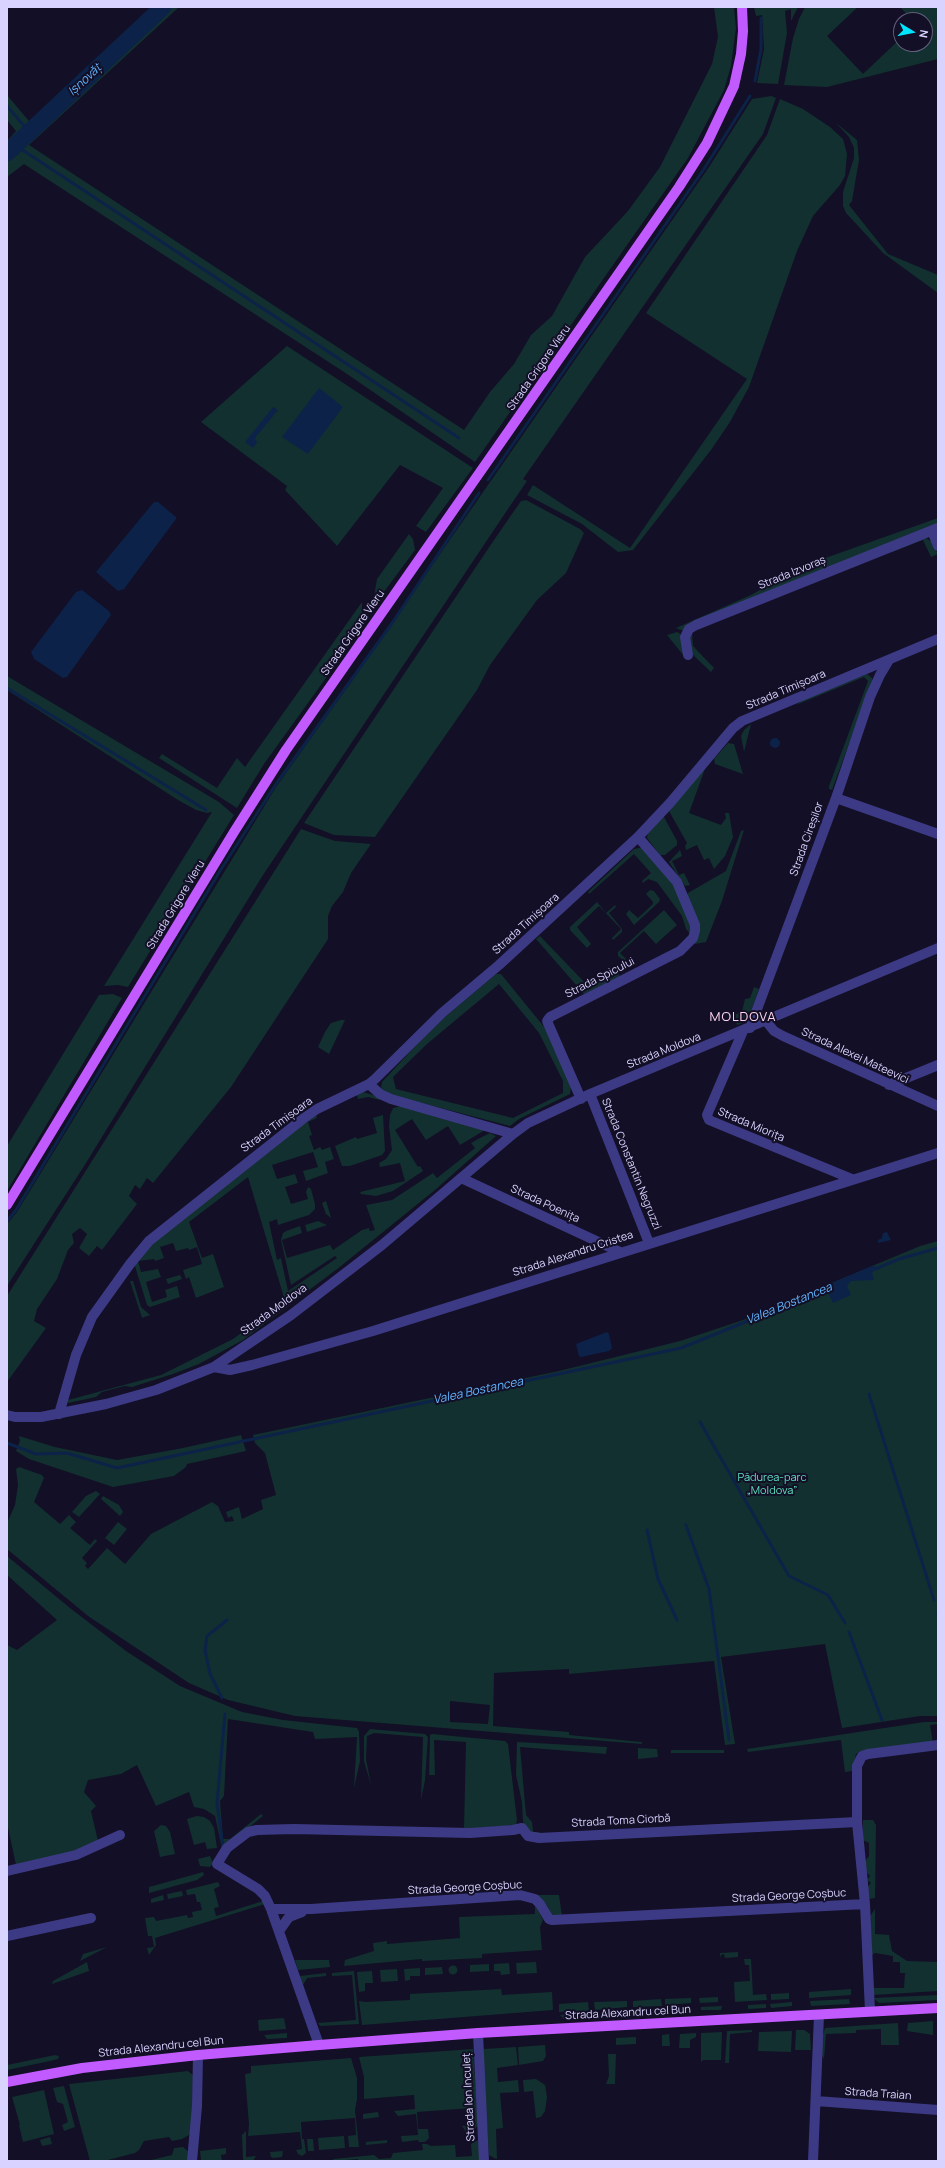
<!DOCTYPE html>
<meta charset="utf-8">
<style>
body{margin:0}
#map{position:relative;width:945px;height:2168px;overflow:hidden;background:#130f26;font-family:Manrope,sans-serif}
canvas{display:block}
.frame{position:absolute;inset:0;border:8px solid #d9d4ff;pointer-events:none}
.north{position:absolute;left:893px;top:12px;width:40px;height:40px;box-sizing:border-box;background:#130f26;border:1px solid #625e7d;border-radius:50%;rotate:100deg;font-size:11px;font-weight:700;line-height:16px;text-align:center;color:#d9d4ff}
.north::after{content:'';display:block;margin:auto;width:14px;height:18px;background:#00e5ff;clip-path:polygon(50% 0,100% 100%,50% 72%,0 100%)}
</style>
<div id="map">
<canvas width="945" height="2168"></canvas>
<div class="frame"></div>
<div class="north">N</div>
</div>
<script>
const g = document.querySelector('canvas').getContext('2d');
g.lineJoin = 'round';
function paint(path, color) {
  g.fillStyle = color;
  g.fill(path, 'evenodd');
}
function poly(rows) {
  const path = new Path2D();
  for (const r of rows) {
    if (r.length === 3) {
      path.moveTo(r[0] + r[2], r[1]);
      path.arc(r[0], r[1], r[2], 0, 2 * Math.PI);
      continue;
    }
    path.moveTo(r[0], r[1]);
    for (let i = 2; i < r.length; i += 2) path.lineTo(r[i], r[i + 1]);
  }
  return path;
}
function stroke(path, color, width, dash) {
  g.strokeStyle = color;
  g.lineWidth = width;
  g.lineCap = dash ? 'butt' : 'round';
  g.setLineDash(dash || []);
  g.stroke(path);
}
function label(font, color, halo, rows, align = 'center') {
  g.font = font + ' Manrope,sans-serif';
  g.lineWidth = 4;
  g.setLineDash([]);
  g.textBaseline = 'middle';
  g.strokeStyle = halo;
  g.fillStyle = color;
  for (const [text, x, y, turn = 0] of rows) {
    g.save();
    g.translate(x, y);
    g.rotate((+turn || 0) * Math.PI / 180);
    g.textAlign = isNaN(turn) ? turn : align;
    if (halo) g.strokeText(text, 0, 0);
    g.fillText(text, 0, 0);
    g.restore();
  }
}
const green = poly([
 [151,7,179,7,29,145,464,430,490,392,514,364,531,335,552,316,585,257,628,211,660,167,712,64,718,37,714,7,734,7,736,28,731,66,724,90,688,158,475,462,347,374,24,164,7,177,7,141,16,131,7,120,7,95,29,121],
 [754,7,798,7,791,21,791,9,785,11,787,33,778,84,757,83,764,49,762,15,756,16],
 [805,7,858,7,827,36,863,74,901,38,901,44,925,44,925,20,912,20,900,7,938,7,938,59,827,87,784,85,793,38,799,19],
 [771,96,776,98,763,134,523,479,527,481,514,500,263,875,86,1163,7,1286,7,1224,17,1212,276,787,351,682,709,167,752,99],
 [780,99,803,109,830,127,843,139,847,154,845,176,840,185,813,216,797,251,749,387,730,422,711,450,633,550,618,552,582,524,527,495,533,485,630,548,747,379,646,313,767,135],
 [836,123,857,140,859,160,852,201,849,205,888,254,938,275,938,293,883,253,846,213,843,206,843,192,854,158,854,148,849,137],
 [287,346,473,468,426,532,416,526,443,488,400,465,337,546,285,490,287,486,201,422],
 [526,500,580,529,584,533,566,573,537,600,490,665,477,690,375,837,334,835,304,823,494,540,521,501],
 [938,518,938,524,684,631,676,628,751,595,800,567],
 [409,534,413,539,415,550,372,608,377,579],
 [926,538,932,542,938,554,931,557,923,540,892,552,891,549],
 [362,602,362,628,264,764,237,808,159,758,162,754,217,788,237,758,245,767],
 [677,632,682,635,684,656,667,635],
 [692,632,693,646,714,668,711,672,692,654,688,637],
 [867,674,872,678,872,681,832,790,829,789,829,786,868,681,864,677,796,705,803,700],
 [7,676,219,802,234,815,128,987,118,985,104,986,212,812,207,813,196,810,178,800,7,690],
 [751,724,744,752,741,736,744,730],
 [728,743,734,744,743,774,715,764,714,759],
 [706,766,689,813,721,825,726,818,725,813,729,813,733,837,725,856,714,869,709,858,704,860,697,845,686,850,685,846,687,843,669,811],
 [664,817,677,841,677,845,665,855,660,855,647,838,648,832,661,818],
 [301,829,335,841,371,844,351,873,343,892,332,906,328,916,328,939,231,1087,153,1183,147,1178,140,1189,135,1185,129,1196,137,1204,102,1250,97,1246,89,1256,79,1248,87,1234,80,1228,72,1234,74,1243,68,1250,57,1279,37,1309,34,1321,46,1328,7,1382,7,1296],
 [744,830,722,901,706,942,695,944,686,897,688,893,726,871,741,831],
 [639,848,644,848,669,875,693,926,692,936,686,929,682,916,657,882,648,879,643,883,642,881,651,873,634,854,589,894,588,892,634,849],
 [680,850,682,856,672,861,679,875,684,873,690,885,685,886,669,862],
 [650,890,654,891,660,899,659,902,634,925,626,914,629,910,638,918,653,904,653,902,646,894],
 [597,902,606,913,615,905,616,907,609,913,622,929,622,932,613,940,612,938,621,929,599,906,577,927,597,951,591,944,587,948,570,930,570,927],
 [664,910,677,925,656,944,644,931,620,953,626,959,624,961,618,956,618,952],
 [540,936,590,988,612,967,620,976,584,994,536,939],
 [496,974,501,974,549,1033,571,1087,570,1094,519,1119,510,1126,384,1093,381,1087,382,1082,433,1027],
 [499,984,539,1033,563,1081,563,1093,513,1118,396,1089,393,1077,427,1044],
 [754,987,759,989,748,1019,745,1022,737,1025,733,1016,742,1011,745,999,750,998],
 [113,994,122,998,7,1191,7,1146,99,995],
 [341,1020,345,1020,329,1054,318,1047,325,1032,331,1023],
 [363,1092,380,1097,380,1100,368,1097,358,1099,357,1095],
 [401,1106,485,1130,460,1145,448,1126,426,1140,412,1119,395,1130,418,1167,420,1166,423,1171,393,1191,376,1196,361,1194,360,1192,405,1181,400,1163,380,1167,379,1163,386,1159,392,1150,389,1126,390,1115,393,1108],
 [316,1115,317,1118,308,1122,312,1135,309,1136,314,1150,320,1147,322,1150,330,1147,334,1159,325,1162,328,1173,306,1181,303,1171,318,1167,313,1152,272,1165,277,1179,295,1174,298,1183,285,1187,291,1204,308,1199,306,1192,308,1187,311,1189,315,1204,315,1209,309,1215,278,1225,277,1219,269,1222,277,1260,281,1258,288,1291,337,1258,335,1256,291,1285,281,1240,283,1233,286,1231,300,1226,302,1233,282,1240,287,1258,330,1245,333,1250,362,1230,369,1228,370,1231,375,1230,366,1205,392,1200,433,1173,437,1178,475,1148,471,1143,478,1139,490,1133,496,1136,435,1190,341,1266,243,1340,199,1364,173,1374,132,1387,125,1386,102,1392,96,1397,68,1403,68,1400,161,1375,233,1339,285,1301,248,1177,189,1222,202,1258,213,1254,224,1287,196,1298,189,1277,186,1279,183,1270,202,1264,197,1247,189,1250,188,1248,176,1251,173,1243,160,1247,164,1258,155,1261,154,1259,138,1261,141,1272,158,1269,161,1277,146,1282,152,1302,167,1297,165,1290,177,1286,180,1297,150,1307,147,1305,134,1263,145,1250,265,1151],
 [383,1115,385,1151,382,1155,350,1166,342,1166,335,1146,356,1137,357,1139,377,1133,373,1118],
 [326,1201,330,1214,331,1218,326,1214,322,1203],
 [318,1221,327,1225,307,1232,305,1225],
 [938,1241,938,1716,920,1716,842,1728,825,1644,721,1657,735,1744,725,1745,714,1661,569,1674,569,1669,494,1673,493,1726,569,1732,569,1735,642,1742,642,1744,295,1716,228,1700,189,1683,88,1616,7,1549,7,1523,15,1505,18,1485,16,1469,19,1467,42,1475,44,1478,34,1502,60,1524,69,1515,76,1522,70,1528,90,1545,95,1539,97,1541,82,1558,87,1563,85,1566,88,1569,107,1548,125,1564,151,1534,212,1502,218,1506,225,1522,234,1521,232,1516,228,1518,226,1512,239,1507,242,1519,263,1509,261,1500,276,1495,265,1453,255,1443,253,1435,559,1371,680,1341,743,1320,920,1246],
 [450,1701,490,1705,488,1724,450,1722],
 [180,1275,182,1279,168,1284,166,1279],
 [130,1281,133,1281,141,1307,150,1315,142,1318],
 [241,1435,246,1451,187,1464,186,1467,174,1476,113,1487,29,1459,16,1451,20,1441,19,1436,55,1447,117,1460,183,1448],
 [96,1491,100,1494,79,1517,72,1512,86,1496],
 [103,1496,119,1505,123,1512,120,1516,101,1499],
 [118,1522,127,1529,114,1545,105,1538],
 [7,1556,70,1608,126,1651,180,1686,242,1712,283,1720,357,1728,359,1732,360,1761,354,1788,357,1737,315,1739,313,1732,228,1719,224,1796,220,1801,223,1839,230,1839,261,1814,263,1816,222,1849,215,1816,204,1809,194,1807,189,1792,156,1806,137,1765,121,1774,88,1780,84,1792,96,1806,91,1811,98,1841,75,1852,16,1865,7,1823,7,1645,17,1650,57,1620,7,1575],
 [924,1722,938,1722,938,1724,930,1725,933,1743,859,1752,856,1754,852,1771,845,1772,841,1740,748,1752,747,1749],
 [370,1729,425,1734,428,1737,425,1780,421,1800,423,1737,374,1733,367,1736,366,1759,371,1785,364,1761,364,1736],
 [432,1734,505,1741,508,1744,517,1820,516,1825,464,1829,466,1742,434,1740,435,1775,429,1775,430,1735],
 [517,1742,607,1747,606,1754,520,1747,526,1815,532,1822,533,1832,540,1832,538,1836,525,1830,523,1821,522,1802,516,1775],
 [638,1748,657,1749,658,1757,638,1759],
 [671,1750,724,1750,724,1753,671,1753],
 [197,1816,204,1817,210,1821,214,1828,217,1848,207,1849,205,1842,194,1845,187,1819],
 [863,1820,873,1820,876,1825,875,1898,867,1899,866,1889,871,1883,867,1880,870,1876,866,1872,866,1860,869,1856,869,1843,863,1840],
 [161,1825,166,1826,170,1832,175,1854,160,1857,154,1831],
 [210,1856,213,1863,210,1867,200,1866,198,1859],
 [203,1872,204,1875,197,1880,149,1893,149,1887],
 [218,1882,220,1886,214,1889,219,1907,214,1908,216,1916,263,1901,265,1904,155,1938,156,1945,149,1955,147,1948,154,1947,152,1936,148,1936,145,1918,154,1917,156,1921,187,1915,188,1918,193,1917,192,1912,202,1910,200,1902,197,1902,195,1894,187,1895,186,1890],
 [182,1891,183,1896,168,1899,167,1894],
 [163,1895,164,1900,151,1903,151,1899],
 [538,1895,559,1895,562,1916,552,1917,548,1907],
 [535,1904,543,1920,540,1927,542,1950,482,1954,482,1958,422,1961,422,1959,344,1966,345,1960,374,1951,373,1943,387,1941,387,1944,460,1938,459,1917,535,1914],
 [875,1909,875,1934,889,1935,892,1951,907,1961,938,1962,938,1991,873,1995,873,1988,904,1988,905,1973,900,1973,900,1962,893,1962,893,1956,875,1953,872,1955,870,1916],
 [107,1947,80,1961,83,1954],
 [738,1952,738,1957,725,1958,724,1954,721,1955,720,1958,720,1953],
 [744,1959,751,1959,753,1995,766,1994,767,2000,735,2002,734,1982,750,1981,749,1965,745,1965],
 [295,1960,329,1960,330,1967,298,1970],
 [87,1962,89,1971,52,1984,53,1981],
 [536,1962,537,1973,517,1974,516,1963],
 [509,1963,510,1974,501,1975,500,1971,494,1971,494,1964],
 [489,1964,489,1971,470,1972,470,1965],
 [453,1970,4.5],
 [442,1967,443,1974,425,1975,425,1968],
 [420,1968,420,1976,410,1976,410,1980,405,1981,404,1969],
 [397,1969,398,1981,381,1982,380,1970],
 [354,1971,359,2024,320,2026,318,2023,356,2020,352,1975,332,1976,332,1973],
 [372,1971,373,1983,365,1983,365,1991,359,1992,357,1972],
 [326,1973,326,1976,307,1978,303,1985,300,1976],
 [501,1989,502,1995,552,1992,553,2010,362,2025,359,2001,366,2002,410,2000,410,1994],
 [851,1989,851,1995,809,1998,809,1992],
 [789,1993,789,1999,771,2000,771,1994],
 [938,1995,938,2000,879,2003,873,1998],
 [718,1997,718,2002,700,2003,699,1998],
 [691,1998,691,2003,665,2005,665,1999],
 [661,1999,662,2006,633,2007,633,2001],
 [849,1999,850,2004,811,2006,810,2001],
 [627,2001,627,2007,595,2010,594,2002],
 [588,2002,589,2011,559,2012,559,2004],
 [792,2002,792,2006,771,2008,770,2004],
 [766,2004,766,2008,748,2009,748,2005],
 [722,2006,721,2010,701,2010,701,2007],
 [685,2009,686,2013,634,2015,634,2011],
 [625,2012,626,2016,595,2018,595,2013],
 [588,2013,589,2018,564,2019,560,2015],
 [284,2018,286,2029,259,2031,258,2020],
 [933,2021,933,2035,907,2031,908,2023],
 [898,2023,899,2045,881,2045,881,2029,856,2030,856,2033,826,2034,824,2059,822,2055,822,2038,825,2028],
 [752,2030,752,2032,730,2034,729,2063,725,2063,727,2031],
 [796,2030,804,2030,810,2034,811,2050,795,2050],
 [792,2031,791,2052,758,2051,759,2032],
 [722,2032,721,2060,703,2060,701,2062,701,2033],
 [287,2033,287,2038,267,2039,264,2035],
 [696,2033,696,2037,690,2040,690,2048,679,2048,680,2034],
 [669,2034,670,2046,662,2046,662,2035],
 [636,2037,636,2044,616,2045,616,2038],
 [545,2045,546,2056,543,2061,519,2065,518,2047],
 [516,2047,518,2065,497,2068,498,2082,518,2080,519,2092,500,2093,503,2128,496,2129,497,2159,494,2158,489,2155,482,2056,484,2049],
 [473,2049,478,2124,474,2132,466,2132,462,2126,472,2125,471,2108,417,2112,418,2129,428,2129,429,2138,425,2142,419,2142,418,2140,402,2142,401,2136,418,2135,416,2114,398,2116,394,2111,415,2109,414,2095,364,2099,364,2077,359,2057],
 [608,2054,616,2054,615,2084,606,2084,609,2076],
 [55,2055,59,2056,58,2059,50,2061,7,2070,7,2065],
 [351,2058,357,2078,357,2099,355,2110,359,2147,349,2147,348,2136,356,2135,355,2118,301,2122,302,2139,304,2139,306,2153,302,2156,298,2154,296,2150,302,2149,300,2132,248,2136,249,2125,245,2074,251,2073,251,2066],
 [188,2071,193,2075,192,2131,189,2135,182,2139,172,2141,169,2137,144,2141,139,2150,135,2153,104,2161,90,2161,69,2084],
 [536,2079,545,2085,547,2097,545,2111,541,2117,536,2118,533,2091,524,2092,523,2080],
 [64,2086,75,2127,64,2131,62,2125,68,2122,63,2104,57,2102,53,2088],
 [44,2090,54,2134,23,2142,19,2125,20,2125,12,2097],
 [378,2112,379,2117,363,2119,363,2114],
 [246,2131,246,2157,256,2156,253,2161,244,2161,243,2159,242,2135],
 [344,2136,345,2148,319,2150,318,2138],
 [50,2137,52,2144,42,2146,40,2140],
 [307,2139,313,2139,314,2151,308,2151],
 [387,2140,387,2143,366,2145,366,2142],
 [478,2140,481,2161,358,2161,358,2159,334,2161,333,2159,374,2155,379,2159,391,2158,393,2153,423,2150,422,2144,427,2144,431,2146,455,2145,456,2157,472,2156,471,2144],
 [183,2147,189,2152,188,2161,147,2161,172,2155,174,2148],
 [226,2148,226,2154,221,2155,222,2161,201,2160,200,2151],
 [283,2151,282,2157,273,2158,271,2157,270,2152]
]);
const water = poly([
 [319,388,343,407,308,454,282,437],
 [273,407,278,410,255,438,257,443,253,448,245,442],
 [154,502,158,502,176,517,176,519,124,589,118,591,96,572],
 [82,590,109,611,111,615,67,677,63,678,34,659,31,652,76,592],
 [775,743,5],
 [887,1232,891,1240,878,1243,878,1240,882,1238,883,1233],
 [874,1265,876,1270,872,1272,874,1280,851,1281,847,1286,851,1295,833,1303,828,1293,825,1293,823,1287],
 [607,1332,609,1334,612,1348,609,1351,581,1357,579,1356,576,1344]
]);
const stream = poly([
 [755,81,761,49,761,18],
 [7,106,30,133],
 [15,145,459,438],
 [488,480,704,169,750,96],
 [7,688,206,810],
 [7,1221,16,1210,220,871,276,784,390,626,479,493],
 [873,1270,899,1259,938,1248],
 [869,1394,934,1600],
 [700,1422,789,1576,828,1595,845,1623],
 [7,1443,36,1454,67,1453,117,1468,681,1348,827,1289],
 [686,1525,709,1589,729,1740],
 [647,1530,658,1579,677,1620],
 [938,1612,938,1614],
 [849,1632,882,1720],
 [222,1698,210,1674,205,1650,207,1636,227,1620],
 [223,1847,217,1803,225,1714]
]);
const river = poly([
 [7,153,163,7]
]);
const minor = poly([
 [932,531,938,546],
 [688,655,685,637,689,629,696,625,938,528],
 [836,798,938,834],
 [766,1021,774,1031,783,1036,938,1106],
 [750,1028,836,798,870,697,880,675,889,660],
 [743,1031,707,1115,709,1120,852,1179],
 [369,1084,380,1094,391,1099,513,1134],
 [889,1085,938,1065],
 [590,1094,649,1243],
 [581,1099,547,1021,550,1017,680,951,693,938,695,931,695,925,677,882,638,837],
 [461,1178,620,1252],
 [214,1367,230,1370,252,1365,373,1331,938,1153],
 [59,1414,76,1355,92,1317,130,1264,149,1241,304,1118,317,1109,369,1084,375,1079,442,1013,499,965,638,837,670,803,733,728,742,721,938,639],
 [7,1415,15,1417,41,1417,106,1404,156,1390,214,1367,291,1315,382,1245,513,1134,528,1123,590,1094,938,948],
 [7,1871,76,1855,120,1835],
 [271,1909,311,1909,520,1895,535,1899,540,1904,549,1919,552,1920,865,1904],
 [279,1931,289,1917,302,1912],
 [7,1936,91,1918],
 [870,2011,865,1904,857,1822,857,1766,862,1756,868,1754,938,1745],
 [478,2033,484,2161],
 [319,2045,271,1909,265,1896,258,1889,217,1864,227,1848,248,1832,257,1830,294,1829,470,1833,513,1830,522,1828,528,1836,539,1838,857,1822],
 [816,2101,938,2110],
 [192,2161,197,2106,198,2055],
 [813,2161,819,2015]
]);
const major = poly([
 [7,1205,234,832,286,750,679,187,707,143,734,86,741,54,743,31,742,7],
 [7,2082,82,2068,198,2055,319,2045,478,2033,938,2008]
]);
const streetNames = [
 ["Strada Grigore Vieru",539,368,-55],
 ["Strada Izvoraș",792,573,-22],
 ["Strada Grigore Vieru",353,633,-55],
 ["Strada Timișoara",786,690,-23],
 ["Strada Cireșilor",807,839,-70],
 ["Strada Grigore Vieru",176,905,-59],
 ["Strada Timișoara",526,924,-42],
 ["Strada Spicului",600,978,-27],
 ["Strada Moldova",664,1051,-22],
 ["Strada Alexei Mateevici",855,1056,25],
 ["Strada Timișoara",277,1125,-36],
 ["Strada Miorița",751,1125,23],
 ["Strada Constantin Negruzzi",631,1164,68],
 ["Strada Poenița",545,1204,25],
 ["Strada Alexandru Cristea",573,1254,-18],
 ["Strada Moldova",274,1310,-36],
 ["Strada Toma Ciorbă",621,1821,-3],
 ["Strada George Coșbuc",465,1888,-3],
 ["Strada George Coșbuc",789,1896,-3],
 ["Strada Alexandru cel Bun",628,2013,-3],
 ["Strada Alexandru cel Bun",161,2047,-6],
 ["Strada Traian",878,2094,4],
 ["Strada Ion Inculeț",469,2097,-93]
];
const parkNames = [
 ["Pădurea-parc",772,1478],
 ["„Moldova”",772,1491]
];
const waterNames = [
 ["Ișnovăț",85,80,-43],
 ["Valea Bostancea",789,1304,-22],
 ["Valea Bostancea",478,1391,-12]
];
const quarterNames = [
 ["MOLDOVA",743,1017]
];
paint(green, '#12302f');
paint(water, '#0c2248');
stroke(stream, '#0c2248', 3);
stroke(river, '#0c2248', 17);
stroke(minor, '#3d3a85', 10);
stroke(major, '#c25bff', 10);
label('11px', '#d9d4ff', '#130f26', streetNames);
label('11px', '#5fe0c0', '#130f26', parkNames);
label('italic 12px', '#62b6ff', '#130f26', waterNames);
g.letterSpacing = '1px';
label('13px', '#ffd6f0', '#130f26', quarterNames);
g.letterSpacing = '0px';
</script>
